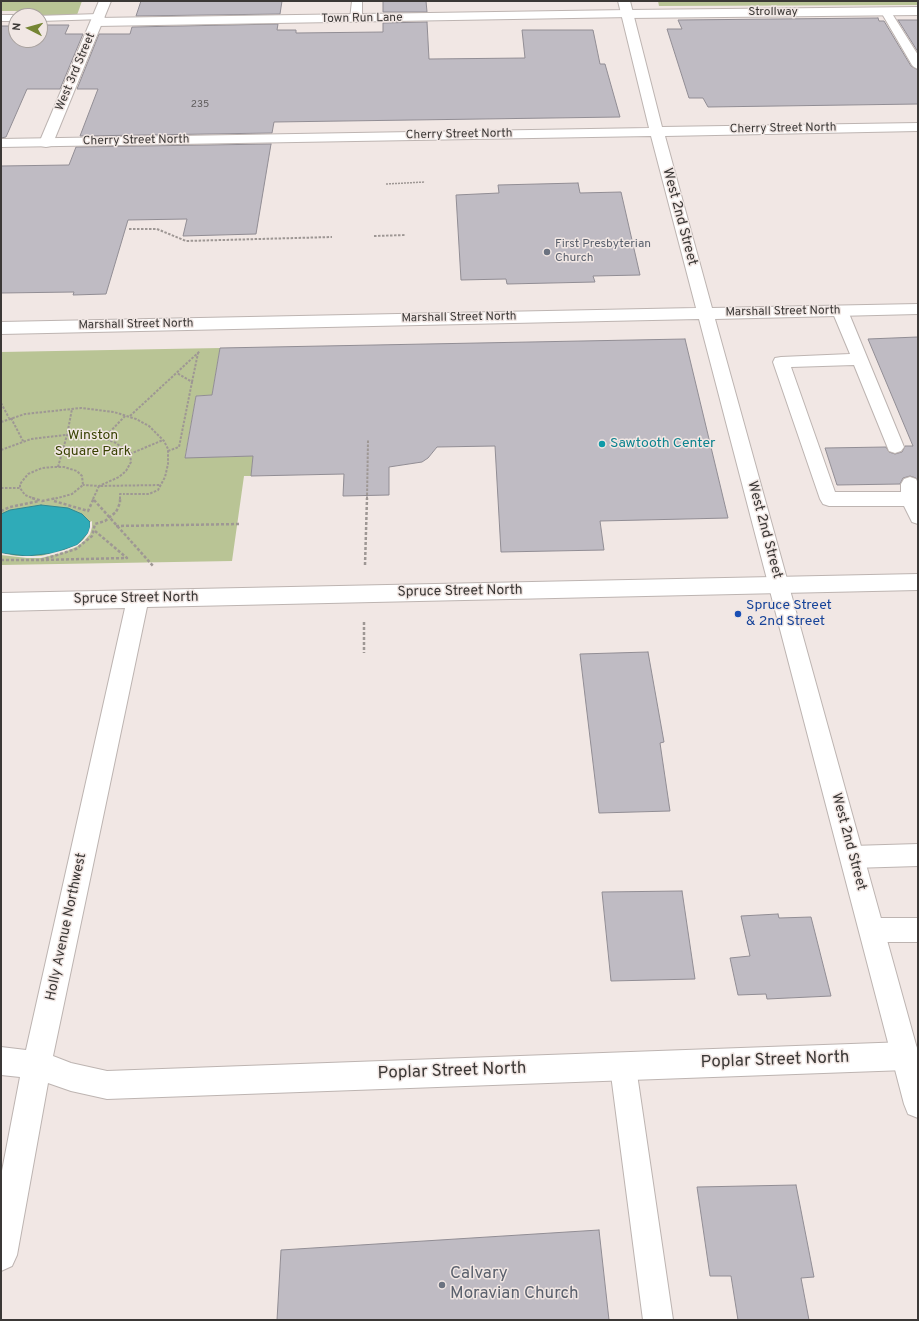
<!DOCTYPE html>
<style>
body{margin:0}
#map{position:relative;width:919px;height:1321px;overflow:hidden;background:#f1e7e4;font-family:Overpass,sans-serif}
canvas{display:block}
.frame{position:absolute;inset:0;border:2px solid #3b3836;pointer-events:none}
.north{position:absolute;left:8px;top:8px;width:40px;height:40px;box-sizing:border-box;background:#f1e7e4;border:1px solid #a8a19e;border-radius:50%;rotate:276deg;font-size:11px;font-weight:700;line-height:16px;text-align:center;color:#3b3836}
.north::after{content:'';display:block;margin:auto;width:14px;height:18px;background:#758534;clip-path:polygon(50% 0,100% 100%,50% 72%,0 100%)}
</style>
<div id="map">
<canvas width="919" height="1321"></canvas>
<div class="frame"></div>
<div class="north">N</div>
</div>
<script>
const g = document.querySelector('canvas').getContext('2d');
g.lineJoin = 'round';
function paint(path, color) {
  g.fillStyle = color;
  g.fill(path, 'evenodd');
}
function poly(rows) {
  const path = new Path2D();
  for (const r of rows) {
    path.moveTo(r[0], r[1]);
    for (let i = 2; i < r.length; i += 2) path.lineTo(r[i], r[i + 1]);
  }
  return path;
}
function stroke(path, color, width, dash) {
  g.strokeStyle = color;
  g.lineWidth = width;
  g.lineCap = dash ? 'butt' : 'round';
  g.setLineDash(dash || []);
  g.stroke(path);
}
function label(font, color, halo, rows, align = 'center') {
  g.font = font + ' Overpass,sans-serif';
  g.lineWidth = 3;
  g.setLineDash([]);
  g.textBaseline = 'middle';
  g.strokeStyle = halo;
  g.fillStyle = color;
  for (const [text, x, y, turn = 0] of rows) {
    g.save();
    g.translate(x, y);
    g.rotate((+turn || 0) * Math.PI / 180);
    g.textAlign = isNaN(turn) ? turn : align;
    if (halo) g.strokeText(text, 0, 0);
    g.fillText(text, 0, 0);
    g.restore();
  }
}
const green = poly([
 [1,1,82,1,77,15,34,15,15,11,1,11],
 [658,1,918,1,918,5,659,6],
 [220,348,212,395,196,396,185,457,233,457,255,442,251,476,244,476,232,561,1,565,1,352]
]);
const water = poly([
 [41,505,68,508,82,514,90,522,90,527,88,533,77,545,54,553,27,556,1,553,1,514,10,510,41,505]
]);
const pier = poly([
 [92,521,92,527,90,534,84,541,78,546,65,552,41,558,27,558,1,555,1,553,16,556,41,556,64,550,77,545,83,540,88,533,90,527,90,522]
]);
const building = poly([
 [141,1,282,1,280,14,136,16,141,1],
 [383,1,426,1,427,12,383,12,383,1],
 [878,18,879,21,884,21,911,66,918,70,918,104,708,107,703,98,689,98,667,29,682,29,678,20,878,18],
 [898,20,918,20,918,52,898,20],
 [427,22,429,59,525,58,522,30,593,30,600,64,605,64,620,117,274,122,272,133,80,136,98,89,77,89,99,34,130,34,132,27,278,24,277,30,296,30,296,33,383,32,383,23,427,22],
 [40,25,69,25,65,34,83,34,60,89,27,89,6,137,1,138,1,26,16,26,16,40,40,40,40,25],
 [271,144,256,234,183,236,187,219,128,220,106,294,73,295,74,292,1,293,1,166,69,165,76,147,271,144],
 [578,183,580,193,621,192,640,275,593,276,595,282,507,284,506,279,461,280,456,195,499,193,498,185,578,183],
 [918,337,918,480,916,478,910,476,903,478,900,484,837,485,825,448,886,447,889,452,895,454,902,452,905,446,913,446,868,339,918,337],
 [685,339,728,518,600,521,604,550,501,552,495,446,437,447,428,458,422,462,389,467,389,495,343,496,344,474,251,476,253,456,185,458,196,396,212,395,220,348,685,339],
 [648,652,664,742,660,743,670,811,599,813,580,654,648,652],
 [682,891,695,979,611,981,602,892,682,891],
 [778,914,779,918,811,917,831,996,767,999,766,994,738,995,730,958,750,956,741,916,778,914],
 [796,1185,814,1277,801,1278,809,1320,738,1320,731,1276,710,1276,697,1187,796,1185],
 [599,1230,609,1320,277,1320,281,1250,599,1230]
]);
const pathFar2 = poly([
 [386,184,425,182]
]);
const pathFar1 = poly([
 [129,229,157,229,186,241,332,237],
 [374,236,406,235],
 [192,382,198,353],
 [1,403,9,418],
 [130,416,200,351],
 [11,418,23,441],
 [1,422,25,414,81,408,114,412,136,419,149,426,164,441,168,449,168,464,165,477,158,490,149,494,123,494],
 [104,438,126,415],
 [1,450,31,439,65,435,104,438,116,443,130,454,131,462,126,471,119,477,99,486,83,485],
 [168,451,179,447,192,382,177,373],
 [130,454,163,440],
 [58,467,67,435,72,409],
 [1,488,20,488],
 [35,499,25,495,20,488,20,484,28,474,42,468,54,467,64,467,77,471,82,476,83,485,72,494,54,499],
 [93,499,99,486,161,485],
 [367,499,368,440]
]);
const path = poly([
 [32,498,42,501,57,498],
 [94,500,154,567],
 [54,501,88,511,94,498],
 [1,511,10,507,39,501],
 [116,526,241,524],
 [41,560,127,558,95,531],
 [365,565,367,498],
 [364,622,364,653]
]);
const service = poly([
 [352,1,362,1,362,19,360,21,356,22,350,19,352,1],
 [886,9,891,12,918,55,918,69,914,67,912,65,881,12,886,9],
 [99,14,105,17,103,19,40,21,40,16,36,16,99,14],
 [1,15,16,15,20,16,16,16,16,21,1,21,1,15],
 [840,306,845,308,848,311,904,447,901,451,895,453,889,451,854,365,791,367,835,492,901,492,901,484,904,479,910,477,916,479,918,483,918,524,912,522,904,506,829,506,823,504,820,499,773,362,775,358,781,357,850,354,832,311,835,308,840,306],
 [918,844,918,866,852,868,844,865,841,857,844,849,852,846,918,844],
 [872,918,918,918,918,942,872,942,864,938,860,930,864,922,872,918],
 [623,1054,632,1058,636,1067,673,1320,643,1320,610,1067,614,1058,623,1054]
]);
const pedestrian = poly([
 [918,7,918,15,628,18,624,17,622,14,624,11,628,10,918,7]
]);
const minor = poly([
 [628,10,632,11,634,14,632,17,97,26,93,25,91,22,93,19,97,18,628,10],
 [918,574,918,590,147,607,53,1056,71,1063,107,1071,906,1042,916,1046,918,1051,918,1061,916,1066,906,1070,107,1099,71,1091,48,1083,17,1255,12,1266,1,1271,1,1176,20,1077,1,1075,1,1047,26,1050,125,608,1,611,1,593,918,574]
]);
const tertiary = poly([
 [99,1,111,1,53,143,51,146,46,147,41,146,39,143,99,1]
]);
const primary = poly([
 [618,1,630,1,662,127,918,123,918,131,665,136,712,308,918,304,918,314,715,319,918,1052,918,1118,908,1114,904,1104,699,319,1,334,1,322,696,308,651,136,1,147,1,139,649,128,618,1]
]);
const pathBridgeFar1 = poly([
 [120,499,120,494,123,494]
]);
const pathBridge = poly([
 [1,560,41,560,76,549,92,536,95,524,105,521,116,512,120,503,120,498]
]);
const markers = [
 [547,252,4,"#6b7280"],
 [602,444,4,"#0f9aa8"],
 [738,614,4,"#1a4fb4"],
 [442,1285,4,"#6b7280"]
];
const farNumbernames = [
 ["235",200,105]
];
const farStreetnames = [
 ["Strollway",773,13],
 ["Town Run Lane",362,19,-1],
 ["West 3rd Street",76,72,-67],
 ["Cherry Street North",783,129,-1],
 ["Cherry Street North",459,135,-1],
 ["Cherry Street North",136,141,-1],
 ["Marshall Street North",783,312,-1],
 ["Marshall Street North",459,318,-1],
 ["Marshall Street North",136,325,-1]
];
const farWorshipnames = [
 ["First Presbyterian",555,245],
 ["Church",555,259]
];
const streetNames = [
 ["West 2nd Street",679,217,75],
 ["West 2nd Street",764,530,75],
 ["Spruce Street North",460,592,-1],
 ["Spruce Street North",136,599,-1],
 ["West 2nd Street",848,842,75],
 ["Holly Avenue Northwest",67,927,-78]
];
const parkNames = [
 ["Winston",93,436],
 ["Square Park",93,452]
];
const cultureNames = [
 ["Sawtooth Center",610,444]
];
const transitNames = [
 ["Spruce Street",746,606],
 ["& 2nd Street",746,622]
];
const nearStreetnames = [
 ["Poplar Street North",775,1061,-2],
 ["Poplar Street North",452,1072,-2]
];
const nearWorshipnames = [
 ["Calvary",450,1275],
 ["Moravian Church",450,1295]
];
paint(green, '#b9c495');
paint(water, '#2fabb8');
stroke(water, '#338891', 1);
paint(pier, '#f1e7e4');
paint(building, '#bfbbc3');
stroke(building, '#918d94', 1);
stroke(service, '#bdb4b1', 2);
stroke(pedestrian, '#bdb4b1', 2);
stroke(minor, '#bdb4b1', 2);
stroke(tertiary, '#bdb4b1', 2);
stroke(primary, '#bdb4b1', 2);
stroke(pathFar2, '#9e9794', 1.5, [2, 1]);
stroke(pathFar1, '#9e9794', 2, [2.5, 1.5]);
stroke(path, '#9e9794', 2.5, [3, 2]);
paint(service, '#fff');
paint(pedestrian, '#fff');
paint(minor, '#fff');
paint(tertiary, '#fff');
paint(primary, '#fff');
stroke(pathBridgeFar1, '#9e9794', 2, [2.5, 1.5]);
stroke(pathBridge, '#9e9794', 2.5, [3, 2]);
for (const [x, y, r, color] of markers) {
  const dot = new Path2D();
  dot.arc(x, y, r, 0, 2 * Math.PI);
  g.fillStyle = color;
  g.fill(dot);
  stroke(dot, '#f1e7e4', 1.5);
}
label('10px', '#5c5959', null, farNumbernames);
label('12px', '#3b3836', '#f1e7e4', farStreetnames);
label('12px', '#5b616d', '#f1e7e4', farWorshipnames, 'left');
label('14px', '#3b3836', '#f1e7e4', streetNames);
label('14px', '#394203', '#f1e7e4', parkNames);
label('14px', '#0d838f', '#f1e7e4', cultureNames, 'left');
label('14px', '#164399', '#f1e7e4', transitNames, 'left');
label('17px', '#3b3836', '#f1e7e4', nearStreetnames);
label('17px', '#5b616d', '#f1e7e4', nearWorshipnames, 'left');
</script>
